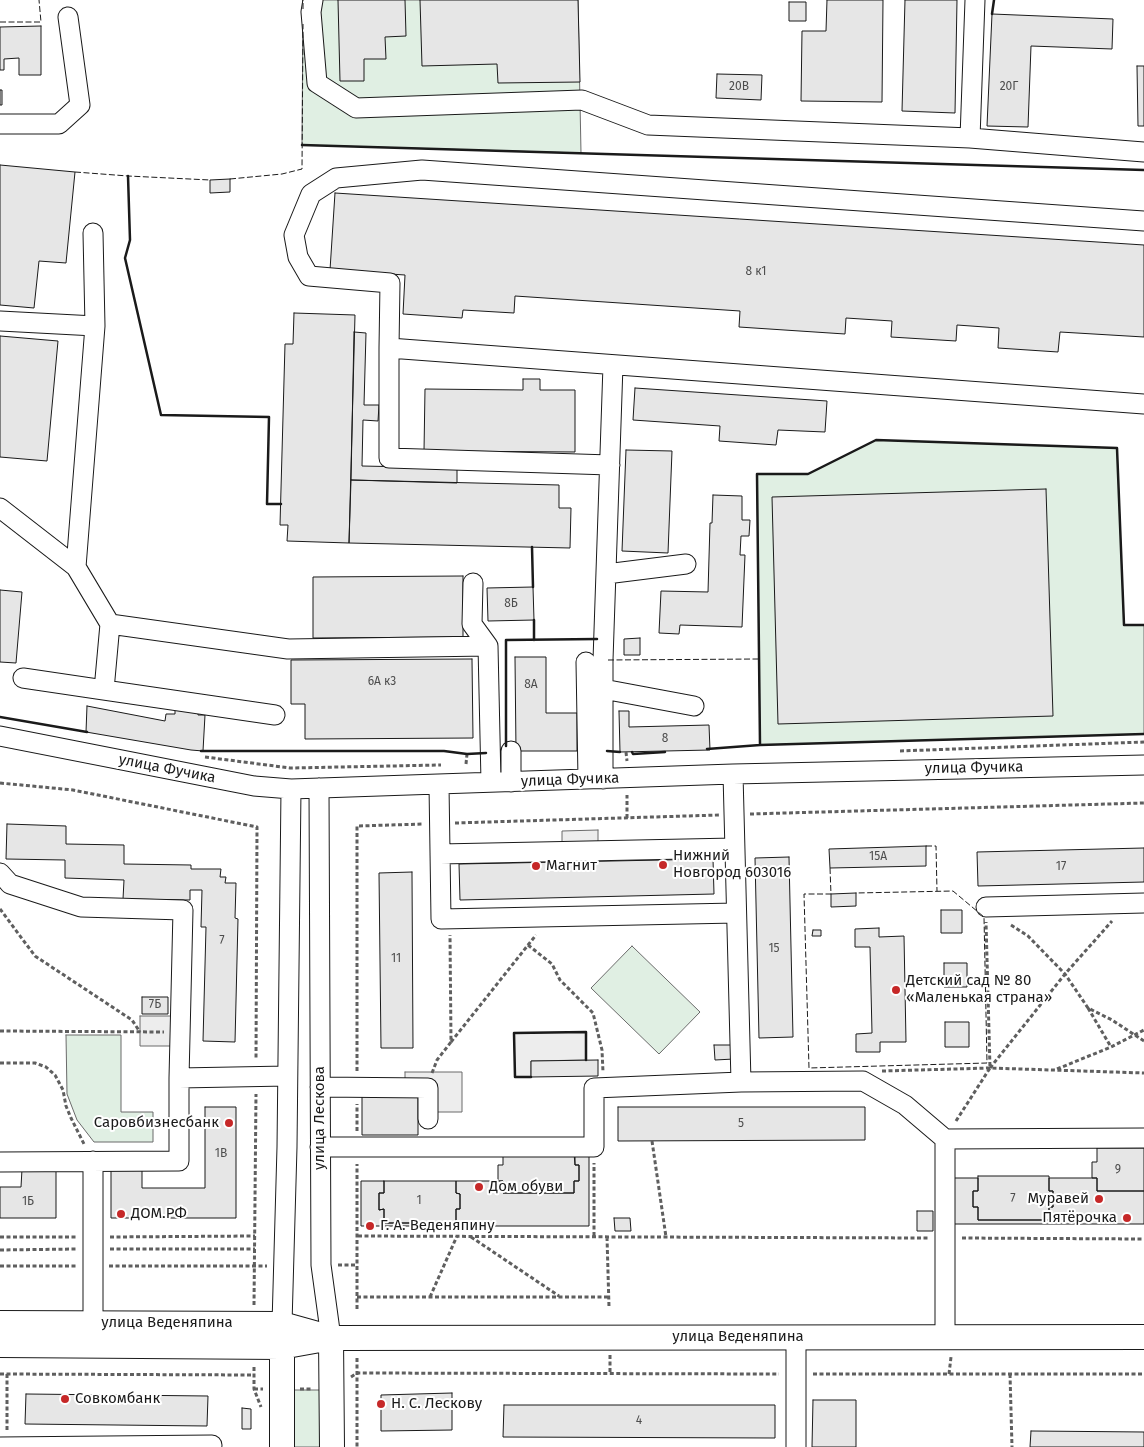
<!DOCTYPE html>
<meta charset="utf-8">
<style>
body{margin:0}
canvas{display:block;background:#fff}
</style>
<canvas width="1144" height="1447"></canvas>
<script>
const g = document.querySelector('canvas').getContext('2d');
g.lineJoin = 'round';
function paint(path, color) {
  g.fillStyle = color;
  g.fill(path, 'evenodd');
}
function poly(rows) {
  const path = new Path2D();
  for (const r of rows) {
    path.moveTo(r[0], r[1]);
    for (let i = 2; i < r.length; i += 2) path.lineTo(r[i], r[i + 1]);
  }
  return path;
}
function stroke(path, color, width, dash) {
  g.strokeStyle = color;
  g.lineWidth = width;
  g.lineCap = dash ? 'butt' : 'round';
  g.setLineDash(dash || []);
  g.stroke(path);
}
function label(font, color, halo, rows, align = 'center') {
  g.font = font + ' "Fira Sans",sans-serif';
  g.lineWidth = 4;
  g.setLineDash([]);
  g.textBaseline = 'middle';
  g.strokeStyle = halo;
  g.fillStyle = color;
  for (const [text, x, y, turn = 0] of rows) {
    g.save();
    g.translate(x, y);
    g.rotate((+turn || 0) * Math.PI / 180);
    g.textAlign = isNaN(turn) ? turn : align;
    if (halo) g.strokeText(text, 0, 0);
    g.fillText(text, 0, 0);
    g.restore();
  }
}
const green = poly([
 [303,0,578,0,581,153,302,145,303,0],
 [876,440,1117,448,1124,625,1144,625,1144,734,760,745,757,474,808,474,876,440],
 [632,946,700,1012,659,1054,591,988,632,946],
 [66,1035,121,1035,121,1112,153,1112,153,1142,94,1142,77,1120,67,1094,66,1035],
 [294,1390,325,1390,325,1447,294,1447,294,1390]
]);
const parking = poly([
 [598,830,598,843,562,844,562,831,598,830],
 [140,1016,172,1016,172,1046,140,1046,140,1016],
 [586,1032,586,1060,531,1061,531,1077,515,1077,514,1033,586,1032],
 [405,1072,462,1072,462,1112,418,1112,405,1095,405,1072]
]);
const building = poly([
 [338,0,405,0,406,36,385,37,386,59,364,59,364,81,340,81,338,0],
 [420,0,578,0,580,82,498,83,497,64,422,66,420,0],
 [827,0,883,0,882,102,801,101,802,31,826,31,827,0],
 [905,0,957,0,955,113,902,111,905,0],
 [789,2,806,2,806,21,789,21,789,2],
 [992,14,1113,19,1112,49,1031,46,1028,127,987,126,992,14],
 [41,26,41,75,19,75,19,58,4,59,4,70,0,70,0,27,41,26],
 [1137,66,1144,66,1144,126,1138,126,1137,66],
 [717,74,762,75,761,100,716,98,717,74],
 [0,90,2,90,2,105,0,105,0,90],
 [0,165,75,172,66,263,39,261,34,308,0,305,0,165],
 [230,179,230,192,210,193,210,180,230,179],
 [335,193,1144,245,1144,337,1060,332,1058,352,998,348,999,328,957,325,956,341,891,337,892,321,846,318,845,334,739,327,740,311,515,296,514,313,463,310,462,318,403,314,405,275,330,270,335,193],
 [294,313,355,315,349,543,287,541,288,525,280,525,285,344,293,344,294,313],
 [354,332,366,333,364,405,379,405,378,421,363,420,362,466,457,468,457,483,351,480,354,332],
 [0,336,58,341,47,461,0,457,0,336],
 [523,379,540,379,540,390,575,390,575,452,424,451,425,389,523,390,523,379],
 [635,388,827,401,825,432,778,430,776,445,719,441,720,426,633,420,635,388],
 [626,450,672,451,668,553,622,551,626,450],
 [351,480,559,485,559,508,571,508,570,548,349,543,351,480],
 [1046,489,1053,716,778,724,772,497,1046,489],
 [713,495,742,496,742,520,750,520,749,536,741,536,740,555,745,555,742,627,680,625,679,634,659,633,661,591,708,592,710,523,712,523,713,495],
 [463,576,463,637,313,638,313,577,463,576],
 [533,587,534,620,488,621,487,588,533,587],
 [0,590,22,592,16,663,0,662,0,590],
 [640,638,640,655,624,655,624,639,640,638],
 [515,657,546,657,546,713,577,713,577,751,516,751,515,657],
 [472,659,473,738,305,739,305,704,291,704,291,660,472,659],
 [87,706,165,721,166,714,175,714,175,709,198,710,198,715,205,715,203,751,191,750,86,732,87,706],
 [619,711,629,711,629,727,709,725,710,750,620,752,619,711],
 [7,824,66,826,66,844,124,845,124,864,191,865,191,869,221,869,220,877,226,877,225,883,236,883,235,918,238,919,235,1042,203,1041,206,927,201,927,202,890,190,890,190,900,123,899,124,880,65,878,65,860,6,859,7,824],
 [926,846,926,866,830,868,829,849,926,846],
 [1144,848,1144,882,978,886,977,852,1144,848],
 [789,857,793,1037,759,1038,755,858,789,857],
 [713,859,714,894,460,900,459,864,713,859],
 [412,872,413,1048,381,1048,379,873,412,872],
 [856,893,856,906,831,907,831,894,856,893],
 [941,910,962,910,962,933,941,933,941,910],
 [879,928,879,937,904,936,906,1042,880,1042,880,1052,856,1052,856,1034,872,1033,870,947,855,947,855,929,879,928],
 [813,930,821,930,821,936,812,936,813,930],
 [944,963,967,963,967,987,944,987,944,963],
 [142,997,168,997,168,1014,142,1014,142,997],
 [945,1022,969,1022,969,1047,945,1047,945,1022],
 [714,1045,733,1045,734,1059,715,1060,714,1045],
 [598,1060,598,1076,531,1077,531,1061,598,1060],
 [362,1095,418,1095,418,1135,362,1135,362,1095],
 [205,1107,236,1107,236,1218,111,1218,111,1169,142,1169,142,1188,205,1188,205,1107],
 [618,1107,865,1107,865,1140,618,1141,618,1107],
 [1097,1148,1144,1148,1144,1191,1097,1191,1097,1178,1092,1178,1092,1162,1097,1162,1097,1148],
 [503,1150,575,1151,575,1165,579,1165,579,1181,574,1181,574,1193,503,1193,503,1181,498,1181,498,1165,503,1165,503,1150],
 [574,1153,589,1153,589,1226,361,1226,361,1181,384,1181,384,1193,379,1193,379,1210,384,1209,384,1223,456,1223,456,1209,460,1209,460,1194,456,1193,456,1181,503,1181,503,1193,574,1193,574,1181,579,1181,579,1165,575,1165,574,1153],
 [56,1168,56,1218,0,1218,0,1187,21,1187,22,1169,56,1168],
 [978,1176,1049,1176,1049,1191,1053,1191,1053,1207,1049,1207,1049,1220,978,1220,978,1207,973,1207,973,1191,978,1191,978,1176],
 [952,1178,978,1178,978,1191,973,1191,973,1207,978,1207,978,1220,1049,1220,1049,1207,1053,1207,1053,1191,1049,1191,1049,1178,1097,1178,1097,1191,1144,1191,1144,1224,952,1224,952,1178],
 [384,1181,456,1181,456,1193,460,1194,460,1209,456,1209,456,1223,384,1223,384,1209,379,1210,379,1193,384,1193,384,1181],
 [917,1211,933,1211,933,1231,917,1231,917,1211],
 [614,1218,630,1218,631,1231,615,1231,614,1218],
 [452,1393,452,1430,381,1431,381,1395,452,1393],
 [26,1394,208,1396,207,1426,25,1424,26,1394],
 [813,1400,856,1400,856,1447,812,1447,813,1400],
 [504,1405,775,1405,775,1438,503,1437,504,1405],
 [242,1408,251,1409,251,1429,242,1429,242,1408],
 [1031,1431,1144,1432,1144,1447,1030,1447,1031,1431]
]);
const path = poly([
 [900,751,1144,742],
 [626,752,627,761],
 [205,757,290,768,441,765],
 [466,764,467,754],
 [0,783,73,790,257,827,256,1060],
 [750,814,1144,803],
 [627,818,627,795],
 [455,823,719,815],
 [0,909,35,956,132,1020,140,1032],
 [1011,925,1028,936,1065,974,1088,1008,1112,1020,1144,1041],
 [528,945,552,964,560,980,593,1013,602,1050,603,1072],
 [1088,1008,1111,1047],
 [0,1031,164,1032],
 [451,1042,536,935],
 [0,1063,35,1063,46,1067,55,1075,63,1090,66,1106,71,1118,84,1144],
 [990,1068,1065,974,1112,921],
 [1057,1069,1111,1047,1144,1030],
 [357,1071,357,826,424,824],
 [882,1071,990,1068,1144,1073],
 [432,1073,437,1060,451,1042,450,935],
 [956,1121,990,1068,986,922],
 [357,1131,357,1104],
 [652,1141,666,1237],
 [358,1236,928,1238],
 [594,1236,594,1163],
 [0,1237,77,1237],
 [110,1237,255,1236],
 [471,1237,559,1296],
 [607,1237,609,1307],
 [962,1238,1144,1239],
 [110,1249,255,1249],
 [0,1250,77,1249],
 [338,1265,357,1265],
 [0,1266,77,1266],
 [109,1266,267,1266],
 [357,1297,609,1297],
 [430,1297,457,1236],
 [254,1305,256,1094],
 [357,1309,357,1164],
 [610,1355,610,1373],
 [357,1358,357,1447],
 [254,1367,254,1389,261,1407],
 [0,1374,254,1375],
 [7,1374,7,1431],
 [813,1374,1144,1374],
 [949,1374,951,1357],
 [1010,1374,1012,1447],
 [351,1377,357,1373,779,1374],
 [254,1389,263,1389],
 [300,1389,313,1389]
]);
const minor = poly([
 [313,0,311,12,317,83,356,108,582,100,648,125,970,138,1144,152],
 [0,124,59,124,80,105,68,17],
 [970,138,975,0],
 [1144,221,422,170,336,178,311,194,294,235,298,257,309,276,390,283,389,348,1144,404],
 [0,321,95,326,93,233],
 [389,348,389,458,610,465],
 [0,508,76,567,110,624,288,649,488,646],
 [76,567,95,326],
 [606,574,686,564],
 [473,583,472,624,488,646,491,782],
 [110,624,104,690,275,715],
 [586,662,588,779],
 [23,678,104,690],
 [603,689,694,706],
 [0,736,254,786,291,789,733,774,1144,765],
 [511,751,511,782],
 [733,774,741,1082],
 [603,779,603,660,613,365],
 [439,785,441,919,736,913],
 [319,788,321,1265,331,1338],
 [440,854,734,848],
 [0,873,10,884,81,907,183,910,179,1078],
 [986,907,1144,903],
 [320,1087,428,1088,428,1119],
 [320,1147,594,1147,594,1088,741,1082,863,1081,905,1105,945,1139,1144,1138],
 [93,1161,93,1324],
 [0,1162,179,1161,179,1078,287,1076],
 [282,1324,287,1147,291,789],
 [945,1337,945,1139],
 [0,1447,212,1445],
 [796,1447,796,1337]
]);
const major = poly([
 [0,1323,282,1324,325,1336],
 [331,1338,332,1447],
 [0,1345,281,1347,331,1338,1144,1337],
 [282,1447,282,1331]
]);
const fence = poly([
 [303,9,303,0],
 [0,22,41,22,39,0],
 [75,172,128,176,210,180],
 [230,179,282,174,302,169,303,24],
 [608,660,759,659],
 [926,846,936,846,937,891],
 [830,868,831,894,804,894,809,1068,987,1063,984,917,953,891,856,893]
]);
const wall = poly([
 [992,14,994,0],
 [302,145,1144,170],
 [128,176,130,240,125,258,161,415,269,417,267,504,281,504],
 [532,547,533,587],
 [534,620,534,640],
 [0,717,87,732],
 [760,745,757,474,808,474,876,440,1117,448,1124,625,1144,625],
 [506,746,506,640,597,639],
 [707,749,760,745,1144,734],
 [201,751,444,751,467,754,486,753],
 [607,751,620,752],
 [632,752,633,754,665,752],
 [531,1077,515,1077,514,1033,586,1032,586,1060]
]);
const markers = [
 [663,865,5,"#c62828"],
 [536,866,5,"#c62828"],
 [896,990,5,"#c62828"],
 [229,1123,5,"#c62828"],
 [479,1187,5,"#c62828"],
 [1099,1199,5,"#c62828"],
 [121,1214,5,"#c62828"],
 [1127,1218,5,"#c62828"],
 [370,1226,5,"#c62828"],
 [65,1399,5,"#c62828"],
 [381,1404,5,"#c62828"]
];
const numberNames = [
 ["20В",739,87],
 ["20Г",1009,87],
 ["8 к1",756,272],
 ["8Б",511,604],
 ["6А к3",382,682],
 ["8А",531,685],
 ["8",665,739],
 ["15А",878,857],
 ["17",1061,867],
 ["7",222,941],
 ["15",774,949],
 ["11",396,959],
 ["7Б",155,1005],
 ["5",741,1124],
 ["1В",221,1154],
 ["9",1118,1170],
 ["7",1013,1199],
 ["1",419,1201],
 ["1Б",28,1202],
 ["4",639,1421]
];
const streetNames = [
 ["улица Фучика",974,768,-1],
 ["улица Фучика",167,769,11],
 ["улица Фучика",570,780,-2],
 ["улица Лескова",320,1118,-90],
 ["улица Веденяпина",167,1323],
 ["улица Веденяпина",738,1337]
];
const poiNames = [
 ["Нижний",673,856],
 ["Новгород 603016",673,873],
 ["Магнит",546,866],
 ["Детский сад № 80",906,981],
 ["«Маленькая страна»",906,998],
 ["Саровбизнесбанк",219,1123,"right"],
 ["Дом обуви",489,1187],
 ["Муравей",1089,1199,"right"],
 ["ДОМ.РФ",131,1214],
 ["Пятёрочка",1117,1218,"right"],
 ["Г. А. Веденяпину",380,1226],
 ["Совкомбанк",75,1399],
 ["Н. С. Лескову",391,1404]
];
paint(green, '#e0efe3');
stroke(green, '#6a6a6a', 1);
paint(parking, '#ededed');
stroke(parking, '#6a6a6a', 1);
paint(building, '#e6e6e6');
stroke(building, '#1a1a1a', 1);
stroke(minor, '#1a1a1a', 21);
stroke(major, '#1a1a1a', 26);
stroke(path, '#5f5f5f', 3, [4, 2.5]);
stroke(minor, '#fff', 19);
stroke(major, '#fff', 24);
stroke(fence, '#1a1a1a', 1, [6, 2.5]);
stroke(wall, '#1a1a1a', 2.5);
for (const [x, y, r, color] of markers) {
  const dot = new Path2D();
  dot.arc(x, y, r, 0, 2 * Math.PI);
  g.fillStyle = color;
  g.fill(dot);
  stroke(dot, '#fff', 2);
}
label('12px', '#4d4d4d', null, numberNames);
label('15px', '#1a1a1a', '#fff', streetNames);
label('15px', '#1a1a1a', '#fff', poiNames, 'left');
</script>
